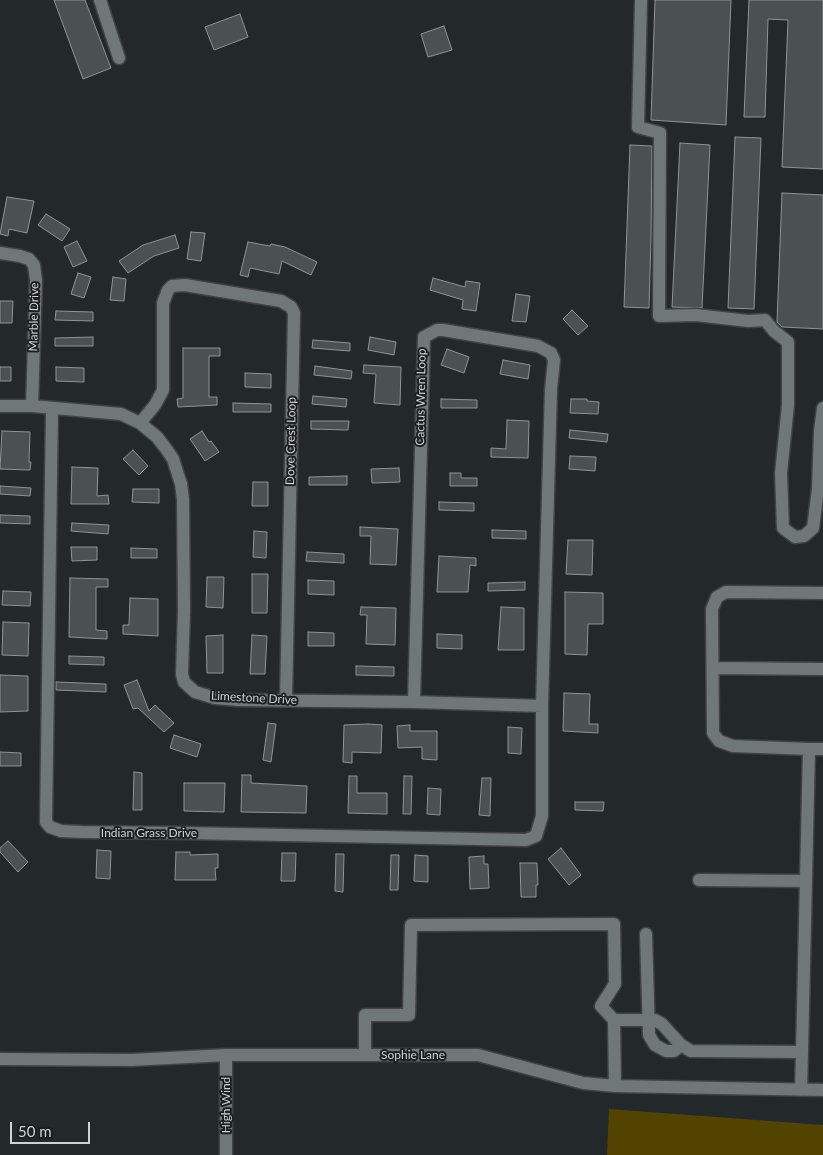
<!DOCTYPE html>
<style>
body{margin:0}
#map{position:relative;width:823px;height:1155px;overflow:hidden;background:#23292b;font-family:Lato,sans-serif}
canvas{display:block}
.scale{position:absolute;left:10px;top:1122px;width:80px;height:22px;box-sizing:border-box;border:2px solid #cfd2d3;border-top:0;padding-left:6px;font-size:15px;line-height:18px;white-space:nowrap;color:#cfd2d3;-webkit-text-stroke:4px #1a1f21;paint-order:stroke}
</style>
<div id="map">
<canvas width="823" height="1155"></canvas>
<div class="scale">50 m</div>
</div>
<script>
const g = document.querySelector('canvas').getContext('2d');
g.lineJoin = 'round';
function paint(path, color) {
  g.fillStyle = color;
  g.fill(path, 'evenodd');
}
function poly(rows) {
  const path = new Path2D();
  for (const r of rows) {
    path.moveTo(r[0], r[1]);
    for (let i = 2; i < r.length; i += 2) path.lineTo(r[i], r[i + 1]);
  }
  return path;
}
function stroke(path, color, width, dash) {
  g.strokeStyle = color;
  g.lineWidth = width;
  g.lineCap = dash ? 'butt' : 'round';
  g.setLineDash(dash || []);
  g.stroke(path);
}
function label(font, color, halo, rows, align = 'center') {
  g.font = font + ' Lato,sans-serif';
  g.lineWidth = 4;
  g.setLineDash([]);
  g.textBaseline = 'middle';
  g.strokeStyle = halo;
  g.fillStyle = color;
  for (const [text, x, y, turn = 0] of rows) {
    g.save();
    g.translate(x, y);
    g.rotate((+turn || 0) * Math.PI / 180);
    g.textAlign = isNaN(turn) ? turn : align;
    if (halo) g.strokeText(text, 0, 0);
    g.fillText(text, 0, 0);
    g.restore();
  }
}
const green = poly([
 [609,1109,823,1125,823,1155,607,1155]
]);
const building = poly([
 [54,0,85,0,111,68,83,79,54,0],
 [655,0,731,0,726,125,651,120,655,0],
 [749,0,823,0,823,169,782,167,788,20,768,19,765,117,744,117,749,0],
 [240,14,248,37,214,50,205,27,240,14],
 [444,26,452,50,428,57,421,34,444,26],
 [735,137,761,138,754,309,728,308,735,137],
 [680,143,710,145,702,308,672,307,680,143],
 [630,145,652,146,651,238,649,308,624,307,630,145],
 [782,193,823,195,823,329,782,327,777,322,782,193],
 [7,197,34,201,27,233,9,229,8,236,0,234,7,197],
 [46,214,70,229,62,241,38,225,46,214],
 [191,232,205,233,201,261,187,259,191,232],
 [175,235,179,248,154,256,128,273,119,261,143,245,175,235],
 [77,241,87,261,73,267,64,247,77,241],
 [248,242,270,246,271,244,285,247,317,262,311,275,282,261,279,274,250,268,248,277,240,275,248,242],
 [78,273,91,277,84,298,71,294,78,273],
 [113,277,126,279,124,301,110,300,113,277],
 [433,278,465,287,466,281,480,283,476,311,462,309,463,300,430,290,433,278],
 [516,294,530,296,526,322,512,321,516,294],
 [0,301,13,301,12,323,0,323,0,301],
 [572,310,588,326,578,335,563,319,572,310],
 [56,311,93,312,93,321,55,320,56,311],
 [93,337,93,346,55,346,55,338,93,337],
 [370,337,396,342,394,355,368,350,370,337],
 [313,340,350,343,350,351,312,348,313,340],
 [183,348,220,348,220,356,209,356,209,397,217,397,217,405,178,407,177,399,183,398,183,348],
 [447,349,469,357,464,373,441,365,447,349],
 [503,360,530,365,528,379,500,374,503,360],
 [364,365,401,367,400,405,374,403,376,374,363,373,364,365],
 [315,366,352,371,351,379,314,375,315,366],
 [0,367,11,367,11,381,0,381,0,367],
 [56,367,84,368,84,382,56,381,56,367],
 [245,373,271,374,271,388,245,387,245,373],
 [313,396,347,399,346,407,312,404,313,396],
 [441,399,477,400,477,408,441,408,441,399],
 [571,399,587,399,587,401,599,402,598,414,570,413,571,399],
 [233,403,271,404,271,412,233,412,233,403],
 [507,420,529,421,528,458,491,457,491,448,506,449,507,420],
 [311,421,349,421,348,430,311,429,311,421],
 [570,430,608,434,607,442,569,438,570,430],
 [2,431,30,432,29,462,31,462,30,470,0,469,2,431],
 [202,431,209,442,211,441,219,452,205,461,190,439,202,431],
 [133,450,148,466,139,475,123,459,133,450],
 [570,456,596,457,595,471,569,469,570,456],
 [72,467,98,468,97,496,108,495,109,504,71,504,72,467],
 [399,468,400,482,372,483,371,469,399,468],
 [450,473,461,473,461,478,477,478,477,486,450,486,450,473],
 [347,476,347,485,309,485,309,477,347,476],
 [253,482,268,482,268,506,252,506,253,482],
 [0,486,31,488,30,496,0,494,0,486],
 [133,489,159,489,159,503,132,502,133,489],
 [439,502,474,503,474,511,439,510,439,502],
 [0,515,30,516,30,524,0,523,0,515],
 [72,523,109,525,108,534,71,531,72,523],
 [360,527,398,529,396,565,370,564,371,536,360,536,360,527],
 [492,530,526,531,526,539,492,538,492,530],
 [254,531,267,532,266,558,253,557,254,531],
 [568,540,593,540,592,575,566,574,568,540],
 [71,547,97,547,97,560,72,561,71,547],
 [131,548,157,549,157,558,131,558,131,548],
 [307,552,344,554,344,563,306,561,307,552],
 [439,556,476,558,476,566,470,565,468,592,437,592,439,556],
 [252,574,268,574,267,613,252,613,252,574],
 [207,577,224,577,223,608,206,607,207,577],
 [70,578,108,579,108,587,96,587,96,630,107,631,107,639,69,637,70,578],
 [308,580,334,581,334,595,308,594,308,580],
 [525,582,525,590,488,591,488,583,525,582],
 [3,591,31,592,30,606,2,605,3,591],
 [565,592,603,593,603,624,588,624,587,655,565,654,565,592],
 [130,598,158,599,158,636,123,634,123,625,129,625,130,598],
 [361,607,396,608,395,645,366,644,367,615,360,615,361,607],
 [501,607,524,608,524,650,498,650,501,607],
 [3,622,29,623,28,656,2,655,3,622],
 [308,632,334,633,334,646,308,646,308,632],
 [437,634,462,635,462,649,437,648,437,634],
 [223,635,223,673,207,673,206,636,223,635],
 [252,635,267,636,265,674,250,674,252,635],
 [69,656,104,657,104,665,69,664,69,656],
 [356,666,394,667,394,676,356,675,356,666],
 [0,675,28,676,28,711,0,712,0,675],
 [137,680,149,711,155,705,174,723,164,732,138,708,133,709,124,685,137,680],
 [56,682,106,684,106,692,56,690,56,682],
 [564,693,590,694,589,724,598,724,598,733,563,731,564,693],
 [268,723,276,724,271,762,263,760,268,723],
 [368,724,382,725,381,753,352,752,352,763,343,762,344,725,368,724],
 [410,725,410,731,437,731,437,760,422,759,422,747,398,748,397,726,410,725],
 [508,727,522,728,521,754,508,753,508,727],
 [174,735,201,744,197,757,170,748,174,735],
 [0,752,21,753,21,766,0,766,0,752],
 [134,772,142,773,142,810,133,810,134,772],
 [242,775,251,775,251,783,307,786,306,813,241,812,242,775],
 [349,776,357,776,357,793,387,793,387,814,348,813,349,776],
 [404,776,412,776,411,814,403,814,404,776],
 [482,778,491,778,490,816,479,815,482,778],
 [184,783,225,783,224,812,184,811,184,783],
 [428,788,441,789,440,815,427,814,428,788],
 [575,802,604,802,603,811,575,810,575,802],
 [8,841,28,862,18,872,0,852,0,848,8,841],
 [561,848,581,875,569,885,548,859,561,848],
 [97,850,111,851,110,879,96,878,97,850],
 [176,852,190,852,190,855,218,854,218,868,215,868,216,880,175,880,176,852],
 [282,853,296,853,295,881,281,881,282,853],
 [336,854,344,854,343,892,335,891,336,854],
 [391,855,399,855,398,890,390,890,391,855],
 [415,855,428,856,428,882,414,881,415,855],
 [484,856,484,864,488,864,489,888,470,889,469,857,484,856],
 [520,863,537,863,538,885,536,885,536,897,521,897,520,863]
]);
const minor = poly([
 [100,0,119,58],
 [641,0,638,127,660,133,659,316,696,315,748,321,765,320,774,331,788,342,788,405,781,473,783,528,795,537,804,536,813,528,818,489,820,431,823,408],
 [0,253,20,256,29,259,34,265,36,280,32,406],
 [0,406,32,406,121,414,140,423,157,437,167,450,173,459,181,484,183,499,184,611,182,674,184,682,195,692,215,698,238,700,414,702,542,706],
 [52,409,46,822,50,827,61,831,83,832,187,833,526,840,536,836,542,816,542,706,551,389,554,360,551,353,538,346,443,330,437,330,424,337,414,702],
 [140,423,155,405,163,390,163,303,168,290,172,286,185,285,281,301,291,307,294,313,286,700],
 [713,668,823,669],
 [809,749,733,746,719,741,713,733,712,609,717,597,726,592,823,593],
 [699,880,806,881],
 [646,934,649,1035,655,1045,666,1051,674,1051,681,1045],
 [614,1020,655,1020,662,1024,681,1045,691,1051,802,1052,801,1090],
 [802,1052,809,749,823,749],
 [226,1055,226,1155],
 [365,1055,365,1015,409,1015,411,925,614,924,615,984,601,1006,614,1020,615,1086],
 [0,1059,131,1060,226,1055,478,1055,583,1083,615,1086,823,1090]
]);
const streetNames = [
 ["Marble Drive",34,317,-89],
 ["Cactus Wren Loop",421,397,-89],
 ["Dove Crest Loop",291,441,-89],
 ["Limestone Drive",254,698,3],
 ["Indian Grass Drive",149,833],
 ["Sophie Lane",413,1055],
 ["High Wind",226,1105,-90]
];
paint(green, '#524400');
paint(building, '#4b5153');
stroke(building, '#8d9496', 1);
stroke(minor, '#3f4345', 15);
stroke(minor, '#707779', 12);
label('12px', '#cfd2d3', '#1a1f21', streetNames);
</script>
